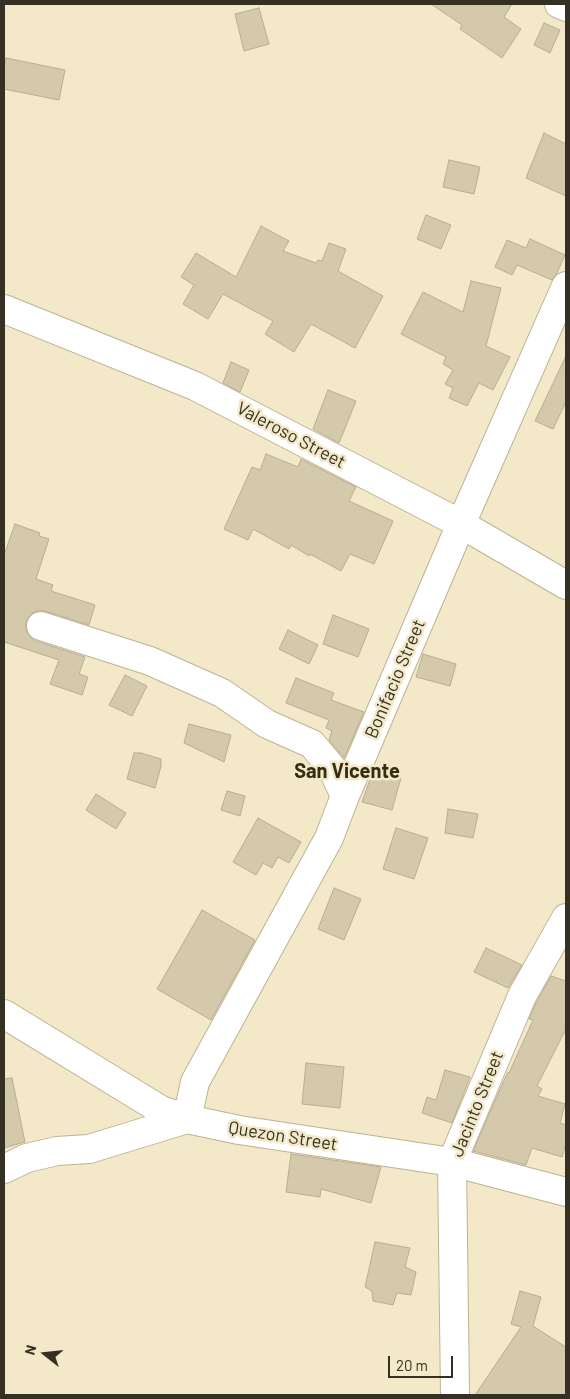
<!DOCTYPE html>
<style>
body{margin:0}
#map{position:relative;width:570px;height:1399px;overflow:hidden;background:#f3e8c8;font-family:Barlow,sans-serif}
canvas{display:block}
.frame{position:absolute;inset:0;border:5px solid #343024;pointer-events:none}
.north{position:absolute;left:20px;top:1329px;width:50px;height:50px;-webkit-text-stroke:4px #f3e8c8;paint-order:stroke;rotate:286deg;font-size:14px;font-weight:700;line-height:20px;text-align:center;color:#343024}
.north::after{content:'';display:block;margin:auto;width:18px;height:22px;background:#343024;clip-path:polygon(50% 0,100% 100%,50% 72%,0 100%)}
.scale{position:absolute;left:388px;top:1356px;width:65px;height:22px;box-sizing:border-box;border:2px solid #343024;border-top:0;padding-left:6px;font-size:15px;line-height:18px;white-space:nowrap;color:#343024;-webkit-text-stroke:4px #f3e8c8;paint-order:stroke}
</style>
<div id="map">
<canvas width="570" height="1399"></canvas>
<div class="frame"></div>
<div class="north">N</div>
<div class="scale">20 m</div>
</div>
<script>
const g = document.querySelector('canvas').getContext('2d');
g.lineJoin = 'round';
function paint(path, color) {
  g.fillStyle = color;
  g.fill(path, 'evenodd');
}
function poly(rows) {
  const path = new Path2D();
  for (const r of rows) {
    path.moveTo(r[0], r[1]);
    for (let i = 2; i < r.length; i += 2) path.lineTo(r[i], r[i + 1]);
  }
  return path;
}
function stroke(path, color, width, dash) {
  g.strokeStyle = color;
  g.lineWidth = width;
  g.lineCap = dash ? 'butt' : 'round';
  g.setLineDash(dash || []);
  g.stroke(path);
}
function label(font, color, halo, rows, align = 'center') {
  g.font = font + ' Barlow,sans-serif';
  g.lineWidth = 5;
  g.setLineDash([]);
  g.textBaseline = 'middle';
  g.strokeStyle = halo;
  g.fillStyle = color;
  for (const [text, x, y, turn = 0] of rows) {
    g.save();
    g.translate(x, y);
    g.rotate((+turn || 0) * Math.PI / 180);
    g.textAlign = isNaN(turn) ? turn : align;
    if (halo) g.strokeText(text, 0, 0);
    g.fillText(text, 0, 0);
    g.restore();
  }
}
const building = poly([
 [431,4,512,4,504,17,521,29,502,58,460,29,462,25,431,4],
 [259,8,269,44,244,51,235,14,259,8],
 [544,23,560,30,550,53,534,45,544,23],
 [6,58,65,70,59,100,4,89,4,67,6,58],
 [544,133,566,144,566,196,526,178,544,133],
 [449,160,480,167,474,194,443,187,449,160],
 [426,215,451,225,441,249,417,239,426,215],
 [261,226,289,241,283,251,316,263,318,260,322,261,329,243,346,249,338,271,383,296,355,348,311,324,294,352,265,334,273,321,223,294,208,319,183,304,194,285,181,277,196,253,236,277,261,226],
 [530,239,565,255,557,273,552,280,517,265,512,275,495,267,507,240,526,248,530,239],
 [471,281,501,288,486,346,510,357,493,390,479,383,467,406,449,398,453,388,445,384,453,370,443,364,446,357,401,334,423,292,463,312,471,281],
 [566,356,566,402,553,429,535,421,566,356],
 [231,362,249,370,240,392,223,383,231,362],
 [328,390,356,401,339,443,313,429,328,390],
 [266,454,298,467,301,459,356,487,349,501,393,521,374,564,350,554,341,571,310,554,309,556,291,545,289,549,253,529,248,540,224,529,252,467,260,470,266,454],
 [15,524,40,533,39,536,49,539,36,579,53,585,51,591,95,605,89,625,45,611,37,611,31,614,26,622,26,630,30,637,36,641,85,657,79,674,88,677,82,695,50,684,59,660,4,642,4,555,15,524],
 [333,615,369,629,358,657,323,644,333,615],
 [288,630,318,645,309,664,279,649,288,630],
 [423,654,456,664,450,686,416,677,423,654],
 [125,675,147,686,132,716,109,705,125,675],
 [296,678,334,693,331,700,364,712,344,758,329,740,332,731,326,728,329,720,286,703,296,678],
 [189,724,231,735,224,762,184,743,189,724],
 [134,753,141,753,161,759,161,766,155,788,127,779,134,753],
 [373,771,401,778,392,810,362,802,373,771],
 [227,791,245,796,240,816,221,810,227,791],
 [96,794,126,813,116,829,86,810,96,794],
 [448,809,478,814,473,838,445,833,448,809],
 [258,818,301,842,289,863,278,857,272,868,263,863,256,875,233,862,258,818],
 [396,828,428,838,414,879,383,869,396,828],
 [334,888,361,899,344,940,318,929,334,888],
 [202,910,255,940,211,1020,157,989,202,910],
 [486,948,522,965,508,988,474,972,486,948],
 [551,976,566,981,566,1029,537,1086,542,1089,538,1096,565,1104,560,1123,566,1125,566,1144,562,1157,532,1148,526,1165,473,1151,501,1087,508,1072,509,1073,533,1020,529,1019,536,1003,551,976],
 [306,1063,344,1067,340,1108,302,1104,306,1063],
 [445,1070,470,1077,452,1123,422,1113,427,1097,436,1100,445,1070],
 [12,1078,25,1142,4,1148,4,1079,12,1078],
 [291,1154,381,1167,371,1203,321,1189,320,1197,286,1192,291,1154],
 [375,1242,410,1248,405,1267,416,1272,411,1295,397,1293,393,1305,373,1301,372,1291,365,1287,375,1242],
 [520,1291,541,1297,533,1326,566,1347,566,1395,475,1395,521,1327,511,1324,520,1291]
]);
const minor = poly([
 [559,4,566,7],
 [4,309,195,386,461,524,566,585],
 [41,626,150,661,222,693,267,724,312,744,332,768,345,796],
 [4,1014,161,1110,187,1119,239,1130,452,1162,566,1192],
 [187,1119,195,1082,329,838,345,796,461,524,566,286],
 [4,1169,27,1158,57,1151,89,1149,187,1119],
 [455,1395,452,1162,522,996,566,918]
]);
const streetNames = [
 ["Valeroso Street",291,435,28],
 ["Bonifacio Street",395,679,-67],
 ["Jacinto Street",477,1104,-68],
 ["Quezon Street",283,1136,9]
];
const quarterNames = [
 ["San Vicente",347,771]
];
paint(building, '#d4caab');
stroke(building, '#b8ae8f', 1);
stroke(minor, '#bdb394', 30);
stroke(minor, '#fff', 28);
label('18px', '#343024', '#f3e8c8', streetNames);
label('bold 20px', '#352c11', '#f3e8c8', quarterNames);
</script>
